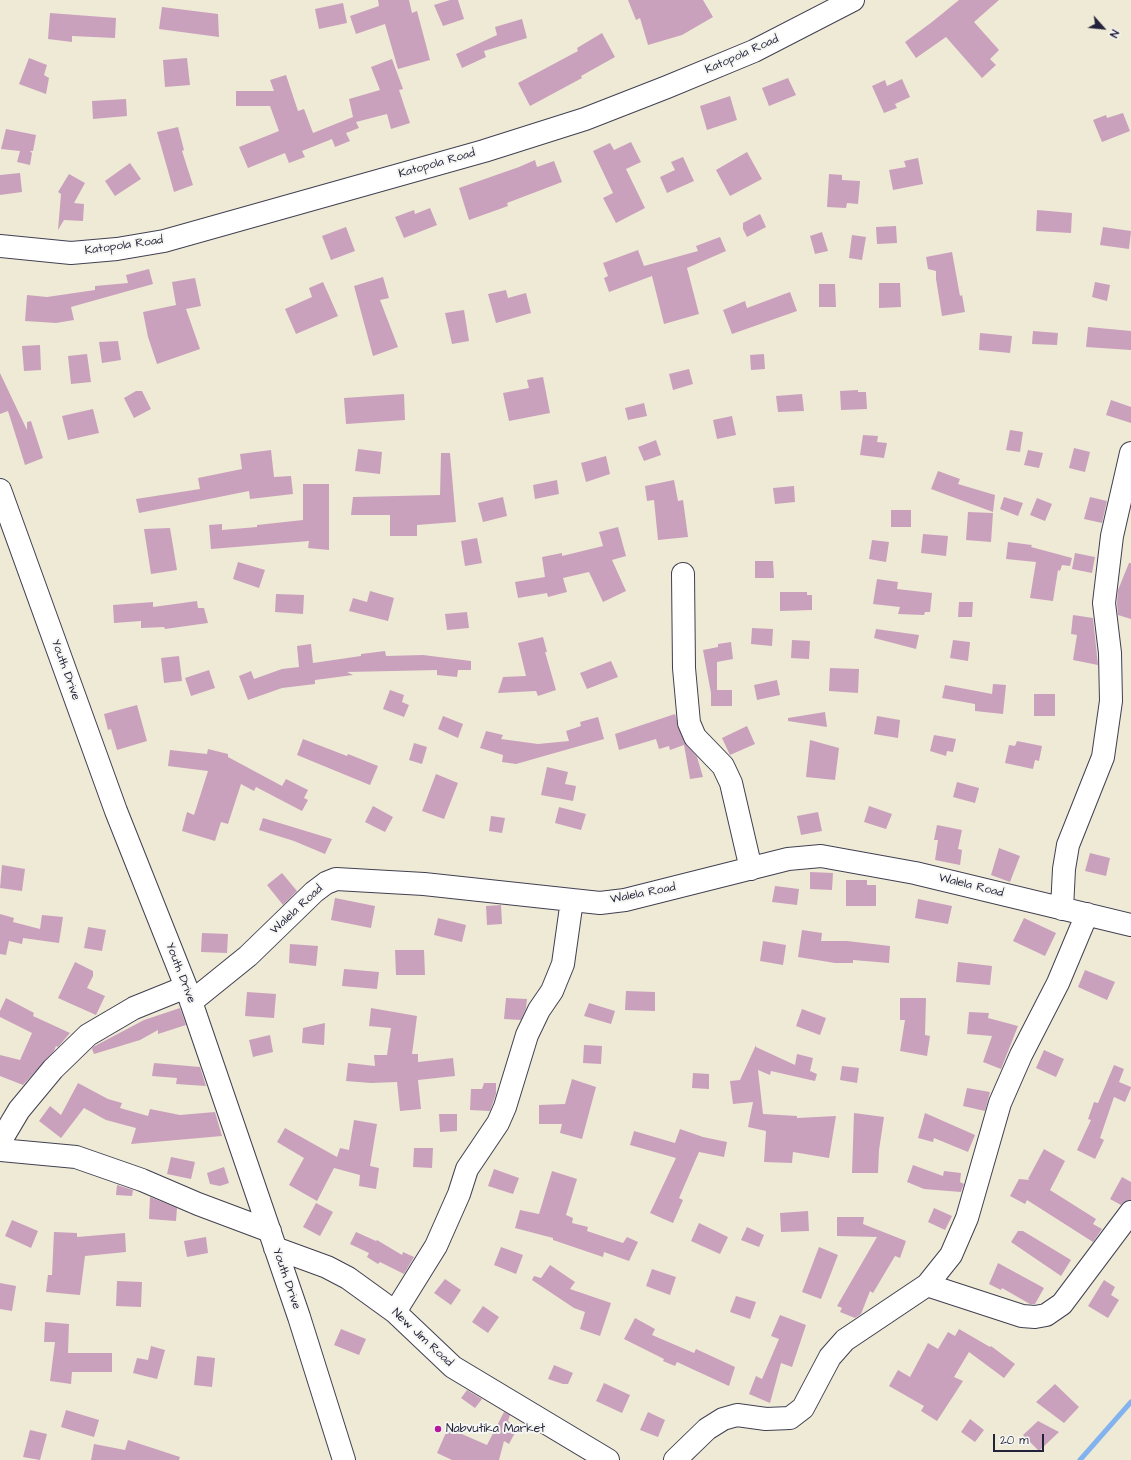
<!DOCTYPE html>
<style>
body{margin:0}
#map{position:relative;width:1131px;height:1460px;overflow:hidden;background:#efead5;font-family:"Architects Daughter",sans-serif}
canvas{display:block}
.north{position:absolute;left:1083px;top:8px;width:40px;height:40px;-webkit-text-stroke:3px #f6f6f2;paint-order:stroke;rotate:117deg;font-size:11px;font-weight:700;line-height:16px;text-align:center;color:#22223b}
.north::after{content:'';display:block;margin:auto;width:14px;height:18px;background:#22223b;clip-path:polygon(50% 0,100% 100%,50% 72%,0 100%)}
.scale{position:absolute;left:993px;top:1434px;width:51px;height:18px;box-sizing:border-box;border:2px solid #22223b;border-top:0;padding-left:5px;font-size:12px;line-height:14px;white-space:nowrap;color:#22223b;-webkit-text-stroke:3px #f6f6f2;paint-order:stroke}
</style>
<div id="map">
<canvas width="1131" height="1460"></canvas>
<div class="north">N</div>
<div class="scale">20 m</div>
</div>
<script>
const g = document.querySelector('canvas').getContext('2d');
g.lineJoin = 'round';
function poly(rows) {
  const path = new Path2D();
  for (const r of rows) {
    path.moveTo(r[0], r[1]);
    for (let i = 2; i < r.length; i += 2) path.lineTo(r[i], r[i + 1]);
  }
  return path;
}
function stroke(path, color, width, dash) {
  g.strokeStyle = color;
  g.lineWidth = width;
  g.lineCap = dash ? 'butt' : 'round';
  g.setLineDash(dash || []);
  g.stroke(path);
}
function paint(path, color) {
  g.fillStyle = color;
  g.fill(path, 'evenodd');
}
function label(font, color, halo, rows, align = 'center') {
  g.font = font + ' "Architects Daughter",sans-serif';
  g.lineWidth = 4;
  g.setLineDash([]);
  g.textBaseline = 'middle';
  g.strokeStyle = halo;
  g.fillStyle = color;
  for (const [text, x, y, turn = 0] of rows) {
    g.save();
    g.translate(x, y);
    g.rotate((+turn || 0) * Math.PI / 180);
    g.textAlign = isNaN(turn) ? turn : align;
    if (halo) g.strokeText(text, 0, 0);
    g.fillText(text, 0, 0);
    g.restore();
  }
}
const stream = poly([
 [1080,1460,1131,1402]
]);
const building = poly([
 [378,0,409,0,412,13,417,11,430,60,398,69,385,24,356,34,350,16,379,6],
 [450,0,458,0,464,19,443,26,434,5],
 [628,0,703,0,713,17,682,35,648,45,640,18,636,20],
 [959,0,999,0,974,22,999,50,990,59,996,65,982,78,946,37,916,58,905,42,932,22],
 [343,3,347,23,319,29,315,9],
 [162,7,218,14,219,37,159,29],
 [50,13,116,18,115,38,72,36,72,42,48,39],
 [522,19,527,38,484,51,486,57,462,68,456,54,497,35,495,27],
 [602,33,615,57,581,76,582,78,530,106,518,83,578,51,577,48],
 [29,58,47,65,44,75,49,78,46,94,19,84],
 [187,58,190,85,165,87,163,60],
 [392,59,403,89,399,90,410,123,391,129,387,114,356,122,359,128,346,133,350,141,335,147,332,139,302,151,305,157,289,163,285,153,248,168,239,147,279,131,270,106,236,106,236,91,274,91,270,80,286,75,298,111,304,109,313,133,353,117,349,99,380,90,371,67],
 [788,78,796,95,769,106,762,88],
 [902,79,910,97,895,104,897,108,884,113,872,86,885,80,887,86],
 [730,96,737,120,707,130,700,106],
 [126,99,127,116,93,119,92,101],
 [1123,113,1130,131,1102,142,1093,120,1106,115,1107,118],
 [178,127,184,150,182,151,193,185,174,192,157,132],
 [6,129,36,135,33,151,30,151,32,153,30,165,17,162,20,151,1,149],
 [631,142,641,162,626,169,645,208,616,223,603,198,613,193,593,151,610,143,614,150],
 [747,152,762,179,730,196,716,170],
 [683,157,694,181,667,193,660,177,675,170,671,162],
 [918,158,923,184,893,190,889,170,906,167,904,161],
 [535,160,537,167,554,161,562,182,507,203,508,206,469,220,459,188,519,167],
 [130,163,141,179,115,196,105,181],
 [20,173,22,192,0,195,0,175],
 [69,174,85,183,74,203,84,204,83,221,64,220,58,230,61,194,58,192],
 [829,174,842,175,842,180,860,181,858,204,847,203,846,208,827,207],
 [430,208,437,225,404,238,395,217,414,210,415,214],
 [1037,210,1072,213,1071,233,1036,231],
 [760,214,766,227,747,237,743,229,743,223],
 [896,226,897,243,877,244,876,227],
 [346,227,355,251,331,260,322,236],
 [1103,227,1131,231,1129,249,1100,245],
 [822,232,828,251,815,254,810,236],
 [852,235,866,237,862,260,849,258],
 [720,237,726,251,687,268,699,314,664,324,652,276,609,292,604,278,608,276,603,263,638,250,644,266,698,251,696,246],
 [952,252,960,296,962,295,965,312,942,316,936,279,936,271,928,269,926,257],
 [149,269,153,284,71,307,74,320,56,323,25,321,27,295,47,297,95,290,95,286,128,283,126,275],
 [383,277,389,298,380,300,398,347,373,356,354,286],
 [195,278,201,306,186,309,200,349,157,364,148,337,143,312,176,305,172,282],
 [323,282,338,316,296,334,285,309,312,297,309,288],
 [1095,282,1110,285,1107,301,1092,297],
 [879,283,900,283,901,307,879,308],
 [819,284,835,284,836,307,819,307],
 [506,290,508,298,526,293,531,313,496,323,488,294],
 [790,292,797,311,732,334,723,310,745,301,747,308],
 [464,310,469,341,452,344,445,313],
 [1088,327,1131,331,1131,350,1086,347],
 [1033,331,1058,333,1057,345,1032,344],
 [980,333,1012,336,1010,353,979,350],
 [118,341,121,360,102,363,99,342],
 [40,345,41,370,24,371,22,346],
 [87,354,91,382,71,384,68,356],
 [764,354,765,369,751,370,750,355],
 [689,369,693,384,673,390,669,374],
 [0,373,27,430,27,422,31,421,43,458,25,465,8,411,0,414],
 [543,377,550,413,509,421,503,393,529,388,527,380],
 [858,390,858,392,866,392,867,409,841,410,840,391],
 [136,391,142,391,151,409,134,418,124,398],
 [404,394,405,420,346,424,344,398],
 [802,394,804,411,778,412,776,396],
 [1111,400,1131,407,1131,423,1106,415],
 [644,403,647,416,628,420,625,408],
 [93,409,99,433,68,440,62,416],
 [732,416,736,435,717,439,713,420],
 [1010,430,1023,432,1020,452,1006,450],
 [863,435,878,436,877,442,887,443,884,458,860,455],
 [656,440,661,455,644,461,638,447],
 [1074,448,1090,452,1085,472,1069,468],
 [358,449,382,452,380,474,355,471],
 [271,450,274,477,291,476,293,494,250,499,249,491,139,513,136,499,200,489,198,478,242,469,240,454],
 [1028,450,1043,453,1039,468,1024,465],
 [441,453,450,453,456,522,417,525,417,536,390,536,390,515,351,515,353,497,440,495],
 [606,456,610,474,586,482,581,463],
 [938,471,960,479,958,484,995,495,993,512,931,489],
 [557,480,559,494,535,499,533,485],
 [674,480,678,501,683,500,688,537,658,540,654,500,647,501,645,486],
 [303,484,329,484,329,550,308,548,309,541,211,549,209,525,222,524,222,530,257,527,257,525,303,520],
 [794,486,795,502,775,504,773,488],
 [503,497,507,516,483,522,478,503],
 [1004,497,1023,503,1018,516,1000,509],
 [1090,497,1107,501,1102,523,1084,519],
 [1037,498,1052,504,1045,521,1030,515],
 [891,510,911,510,911,527,891,527],
 [968,512,993,513,991,542,966,540],
 [618,527,626,556,612,560,626,591,603,602,589,572,563,578,567,592,548,597,547,593,518,598,515,582,545,577,542,557,562,553,562,556,603,546,599,532],
 [170,528,177,570,151,574,144,529],
 [923,534,948,536,946,556,921,553],
 [477,538,482,563,465,566,461,541],
 [872,540,889,542,886,562,869,559],
 [1008,542,1032,545,1031,547,1072,558,1070,566,1062,565,1060,571,1058,570,1053,601,1030,598,1036,562,1006,559],
 [1075,553,1095,557,1092,573,1072,569],
 [755,561,773,561,774,578,755,578],
 [238,562,265,570,259,588,233,579],
 [1129,563,1131,563,1131,619,1118,615,1117,603,1118,590],
 [877,579,898,582,897,589,932,593,930,612,925,612,924,615,898,614,900,607,873,604],
 [370,591,394,598,388,621,349,611,353,598,367,602],
 [780,592,807,592,807,595,812,595,812,610,780,611],
 [276,594,304,595,303,614,275,612],
 [197,601,198,608,204,608,208,623,165,629,164,627,141,628,141,621,114,623,113,605,153,602,153,607],
 [959,602,973,602,972,617,958,617],
 [467,612,469,628,447,630,445,614],
 [1073,615,1093,618,1098,665,1073,660,1077,635,1071,634],
 [752,628,773,629,772,646,751,644],
 [876,629,919,635,916,649,874,638],
 [543,637,547,652,545,652,556,690,538,696,536,691,498,693,503,677,526,676,518,643],
 [792,640,810,641,809,659,791,658],
 [953,640,970,642,968,661,950,658],
 [731,642,733,659,717,662,717,690,732,690,732,706,711,706,711,693,703,650,718,647,718,644],
 [311,644,313,663,361,656,361,654,385,651,386,656,423,655,471,661,471,670,458,670,457,677,437,675,437,670,347,672,353,675,315,680,315,684,282,688,248,700,239,676,251,671,254,679,282,669,299,667,297,646],
 [179,656,182,681,164,683,161,658],
 [611,661,618,677,587,689,580,673],
 [830,668,859,669,858,693,829,691],
 [209,670,215,688,191,696,185,678],
 [777,680,780,695,757,700,754,685],
 [993,684,1006,685,1003,714,975,711,975,704,942,698,945,685,992,694],
 [390,690,404,695,402,702,409,705,404,717,383,709],
 [1034,694,1055,694,1055,716,1034,716],
 [137,705,147,741,117,750,111,729,108,730,104,714],
 [825,712,827,727,788,721,788,718],
 [675,714,684,742,697,757,703,777,690,779,684,745,670,750,669,746,659,749,656,739,619,750,615,734],
 [443,716,463,724,458,738,438,729],
 [877,716,900,720,898,738,874,734],
 [598,717,604,739,516,764,502,762,503,755,480,748,486,731,503,735,501,739,538,744,569,741,566,731,581,726,580,722],
 [747,726,755,744,730,755,722,738],
 [934,735,956,739,953,752,947,751,946,756,930,751],
 [303,739,347,756,348,754,378,766,370,785,297,755],
 [810,740,839,748,835,780,806,777],
 [1017,741,1042,746,1039,761,1035,760,1033,769,1005,763,1009,745,1015,746],
 [414,743,427,747,422,764,409,760],
 [208,749,228,754,228,757,282,786,286,779,308,790,304,798,308,800,302,811,256,787,254,791,241,784,228,824,221,822,215,841,182,831,187,812,194,815,208,771,168,766,170,750,207,754],
 [547,767,568,772,565,784,576,786,573,801,541,795],
 [436,774,458,783,444,819,422,811],
 [957,782,979,788,975,803,953,797],
 [373,806,393,817,385,832,365,822],
 [869,806,892,814,886,829,864,822],
 [559,807,586,814,581,830,555,823],
 [818,812,822,831,801,835,797,816],
 [491,816,505,818,502,833,489,831],
 [263,818,332,839,325,854,294,841,259,830],
 [937,825,962,830,958,849,962,850,960,865,935,860,938,840,934,840],
 [999,848,1020,856,1010,882,991,875],
 [1090,853,1110,858,1106,876,1085,871],
 [2,865,25,869,22,891,0,888],
 [810,872,833,873,832,890,810,889],
 [282,873,297,891,283,905,267,885],
 [846,880,867,880,867,885,876,885,876,906,846,906],
 [775,886,799,889,797,905,772,902],
 [335,898,375,906,371,928,331,920],
 [918,899,952,906,948,924,915,918],
 [501,905,502,924,487,925,486,906],
 [0,914,14,918,13,922,40,929,42,915,63,917,59,943,23,938,22,944,9,941,6,955,0,954],
 [438,918,466,925,462,942,434,935],
 [1024,918,1056,933,1045,956,1013,941],
 [88,927,106,930,102,951,84,948],
 [802,930,822,933,821,941,847,941,890,946,889,963,853,960,853,963,835,963,798,957],
 [202,933,228,934,227,953,201,952],
 [763,941,786,945,783,965,760,961],
 [290,944,318,946,316,966,289,963],
 [395,950,424,950,425,975,396,975],
 [75,962,93,971,93,976,87,988,105,996,96,1015,58,998],
 [958,962,992,966,990,985,956,982],
 [344,969,379,972,377,989,342,986],
 [1085,970,1115,982,1107,1000,1078,987],
 [626,991,655,992,655,1011,625,1010],
 [247,992,276,994,274,1018,245,1016],
 [6,998,34,1013,33,1016,70,1033,58,1047,56,1046,54,1051,23,1085,0,1076,0,1055,20,1060,32,1033,0,1017,0,1011],
 [506,998,527,999,526,1008,521,1020,504,1019],
 [900,998,926,998,925,1035,930,1036,927,1056,900,1051,905,1020,900,1020],
 [589,1003,615,1011,611,1024,584,1016],
 [180,1008,186,1025,158,1034,158,1030,140,1040,94,1054,92,1049,93,1047,144,1020],
 [371,1008,417,1016,412,1054,418,1054,418,1062,453,1058,455,1076,418,1080,421,1109,400,1111,397,1082,371,1083,346,1081,348,1063,375,1066,374,1055,387,1055,391,1028,369,1026],
 [802,1009,826,1018,820,1035,796,1026],
 [969,1012,989,1013,988,1018,1018,1026,1001,1069,983,1062,992,1036,967,1034],
 [325,1023,324,1045,302,1043,303,1028],
 [270,1035,273,1052,253,1057,249,1040],
 [584,1045,602,1046,601,1064,583,1063],
 [756,1045,756,1047,795,1065,797,1054,813,1058,810,1071,817,1074,815,1081,771,1071,770,1075,758,1070,763,1114,797,1116,797,1118,836,1116,829,1158,793,1152,792,1163,764,1162,766,1131,748,1127,753,1102,733,1104,730,1081,740,1080],
 [1044,1050,1064,1059,1056,1077,1036,1068],
 [154,1063,200,1067,206,1086,176,1084,177,1078,152,1076],
 [1114,1065,1124,1069,1119,1082,1131,1087,1131,1088,1125,1102,1114,1097,1100,1138,1104,1140,1095,1159,1077,1150,1091,1120,1088,1119,1094,1102,1098,1103],
 [842,1066,859,1068,857,1083,840,1080],
 [693,1073,709,1074,709,1089,692,1088],
 [572,1079,596,1087,582,1139,560,1133,562,1124,539,1124,539,1105,565,1104],
 [78,1083,108,1099,122,1103,120,1108,148,1116,150,1109,180,1115,215,1112,222,1136,131,1144,136,1128,106,1120,84,1108,61,1138,39,1121,50,1106,61,1115],
 [484,1083,496,1083,496,1094,490,1111,470,1110,471,1089,482,1089],
 [967,1088,990,1092,985,1111,963,1106],
 [854,1113,884,1117,879,1150,878,1173,852,1173],
 [925,1113,975,1135,968,1152,934,1138,933,1142,918,1138],
 [439,1114,457,1114,457,1131,440,1132],
 [354,1120,377,1124,370,1166,379,1168,376,1189,359,1186,360,1175,334,1168,317,1201,289,1185,304,1158,277,1142,285,1128,337,1157,340,1148,349,1150],
 [680,1129,703,1137,727,1142,724,1157,699,1152,679,1198,683,1200,673,1223,650,1213,676,1158,630,1145,634,1131,675,1143],
 [414,1148,433,1148,432,1168,413,1167],
 [1044,1149,1065,1161,1050,1190,1096,1219,1093,1224,1102,1229,1093,1242,1027,1200,1025,1204,1010,1196,1019,1179,1030,1180,1028,1179],
 [171,1157,195,1162,191,1179,167,1174],
 [913,1165,943,1176,944,1171,961,1173,960,1182,964,1184,961,1192,924,1189,907,1182],
 [224,1167,229,1183,220,1186,210,1184,207,1173],
 [494,1169,519,1178,513,1194,488,1186],
 [552,1171,577,1179,566,1215,573,1218,572,1223,588,1227,587,1231,623,1243,627,1237,638,1242,629,1261,604,1252,603,1257,553,1240,553,1238,515,1228,520,1210,539,1214],
 [1122,1177,1131,1182,1131,1200,1126,1201,1121,1205,1110,1199],
 [117,1185,133,1190,132,1196,116,1195],
 [150,1197,177,1208,176,1221,149,1219],
 [316,1203,333,1212,320,1236,303,1227],
 [934,1208,952,1216,945,1230,928,1222],
 [808,1211,809,1231,781,1232,780,1213],
 [837,1217,864,1217,863,1224,906,1241,900,1258,895,1256,873,1293,870,1291,861,1314,855,1318,840,1312,842,1308,837,1306,877,1237,837,1236],
 [12,1220,38,1231,31,1248,5,1236],
 [699,1223,728,1237,720,1254,691,1241],
 [747,1227,764,1235,759,1247,741,1240],
 [1018,1231,1023,1231,1071,1260,1061,1276,1011,1242],
 [54,1232,77,1233,77,1237,125,1233,126,1252,85,1256,80,1295,46,1292,48,1275,52,1275],
 [356,1232,376,1241,377,1240,402,1255,403,1252,414,1257,404,1274,380,1262,378,1264,367,1257,369,1253,350,1244],
 [206,1237,208,1253,187,1257,184,1241],
 [501,1247,523,1255,516,1274,494,1265],
 [819,1247,838,1255,821,1299,802,1292],
 [998,1263,1044,1288,1035,1304,1030,1304,1002,1288,1001,1290,989,1284],
 [550,1265,575,1282,570,1289,611,1303,600,1336,580,1329,585,1312,574,1308,532,1280,534,1276,541,1278],
 [652,1269,676,1277,670,1295,646,1286],
 [445,1279,461,1290,451,1305,434,1293],
 [1104,1280,1115,1287,1111,1295,1119,1300,1108,1318,1088,1306],
 [117,1281,142,1282,141,1307,116,1306],
 [0,1283,16,1286,12,1311,0,1309],
 [736,1296,756,1302,750,1319,730,1312],
 [483,1306,499,1317,488,1333,472,1322],
 [780,1315,806,1325,792,1367,781,1363,770,1403,749,1394,756,1376,762,1379,779,1339,771,1336],
 [635,1318,655,1329,652,1335,694,1353,696,1349,735,1367,729,1386,677,1362,675,1366,663,1361,664,1359,624,1339],
 [45,1322,69,1324,68,1353,112,1353,112,1372,72,1372,71,1384,50,1381,55,1342,44,1342],
 [341,1329,366,1339,359,1355,334,1345],
 [959,1329,990,1347,991,1346,1015,1364,1004,1378,969,1352,954,1377,963,1381,937,1421,921,1411,924,1406,889,1386,898,1370,910,1377,928,1343,938,1349,948,1332,955,1336],
 [151,1346,165,1350,157,1379,133,1373,137,1358,148,1360],
 [197,1356,215,1358,212,1387,194,1385],
 [554,1365,573,1373,568,1384,563,1384,548,1379],
 [604,1383,630,1395,622,1413,596,1401],
 [1055,1384,1079,1407,1064,1423,1036,1402],
 [467,1390,482,1399,475,1408,461,1398],
 [66,1410,99,1420,94,1437,61,1427],
 [504,1412,510,1415,508,1421,518,1427,509,1444,504,1441,499,1460,452,1460,437,1453,448,1428,487,1445],
 [648,1412,665,1420,658,1437,640,1430],
 [970,1419,984,1430,975,1442,961,1432],
 [1038,1421,1059,1432,1039,1451,1023,1435],
 [30,1430,47,1434,40,1460,23,1457],
 [128,1440,180,1457,179,1460,91,1460,94,1444,125,1450]
]);
const minor = poly([
 [0,246,71,253,117,249,164,241,484,151,585,119,667,87,754,51,853,0],
 [0,490,116,811,186,987,299,1317,344,1460],
 [683,574,684,668,689,723,695,737,723,766,731,783,751,869],
 [1062,909,1064,869,1068,845,1103,757,1111,701,1110,653,1104,603,1112,536,1131,453],
 [191,1002,248,956,314,892,326,883,336,879,424,884,600,903,625,900,788,859,821,856,915,873,1131,925],
 [0,1142,19,1110,53,1069,88,1035,134,1008,186,987],
 [0,1150,76,1157,142,1180,198,1204,270,1231],
 [275,1248,327,1267,348,1278,395,1312,453,1367,608,1460],
 [927,1285,1022,1316,1035,1317,1046,1315,1062,1304,1131,1212],
 [395,1312,436,1246,459,1194,467,1169,498,1123,505,1107,527,1035,539,1010,552,991,563,964,572,900],
 [675,1460,707,1429,723,1419,737,1415,766,1419,790,1418,803,1408,830,1357,845,1340,927,1285,951,1255,967,1218,1000,1103,1021,1055,1058,983,1087,914]
]);
const markers = [
 [438,1429,4,"#b5179e"]
];
const streetNames = [
 ["Katopola Road",742,55,-24],
 ["Katopola Road",437,164,-16],
 ["Katopola Road",124,246,-8],
 ["Youth Drive",65,670,70],
 ["Walela Road",971,886,14],
 ["Walela Road",643,894,-11],
 ["Walela Road",297,910,-43],
 ["Youth Drive",180,973,69],
 ["Youth Drive",286,1279,71],
 ["New Jim Road",422,1338,43]
];
const poiNames = [
 ["Nabvutika Market",446,1429]
];
stroke(stream, '#83b3ee', 5);
paint(building, '#c9a1bd');
stroke(minor, '#414052', 24);
stroke(minor, '#fff', 22);
for (const [x, y, r, color] of markers) {
  const dot = new Path2D();
  dot.arc(x, y, r, 0, 2 * Math.PI);
  g.fillStyle = color;
  g.fill(dot);
  stroke(dot, '#f6f6f2', 1.5);
}
label('12px', '#22223b', '#f6f6f2', streetNames);
label('12px', '#22223b', '#f6f6f2', poiNames, 'left');
</script>
